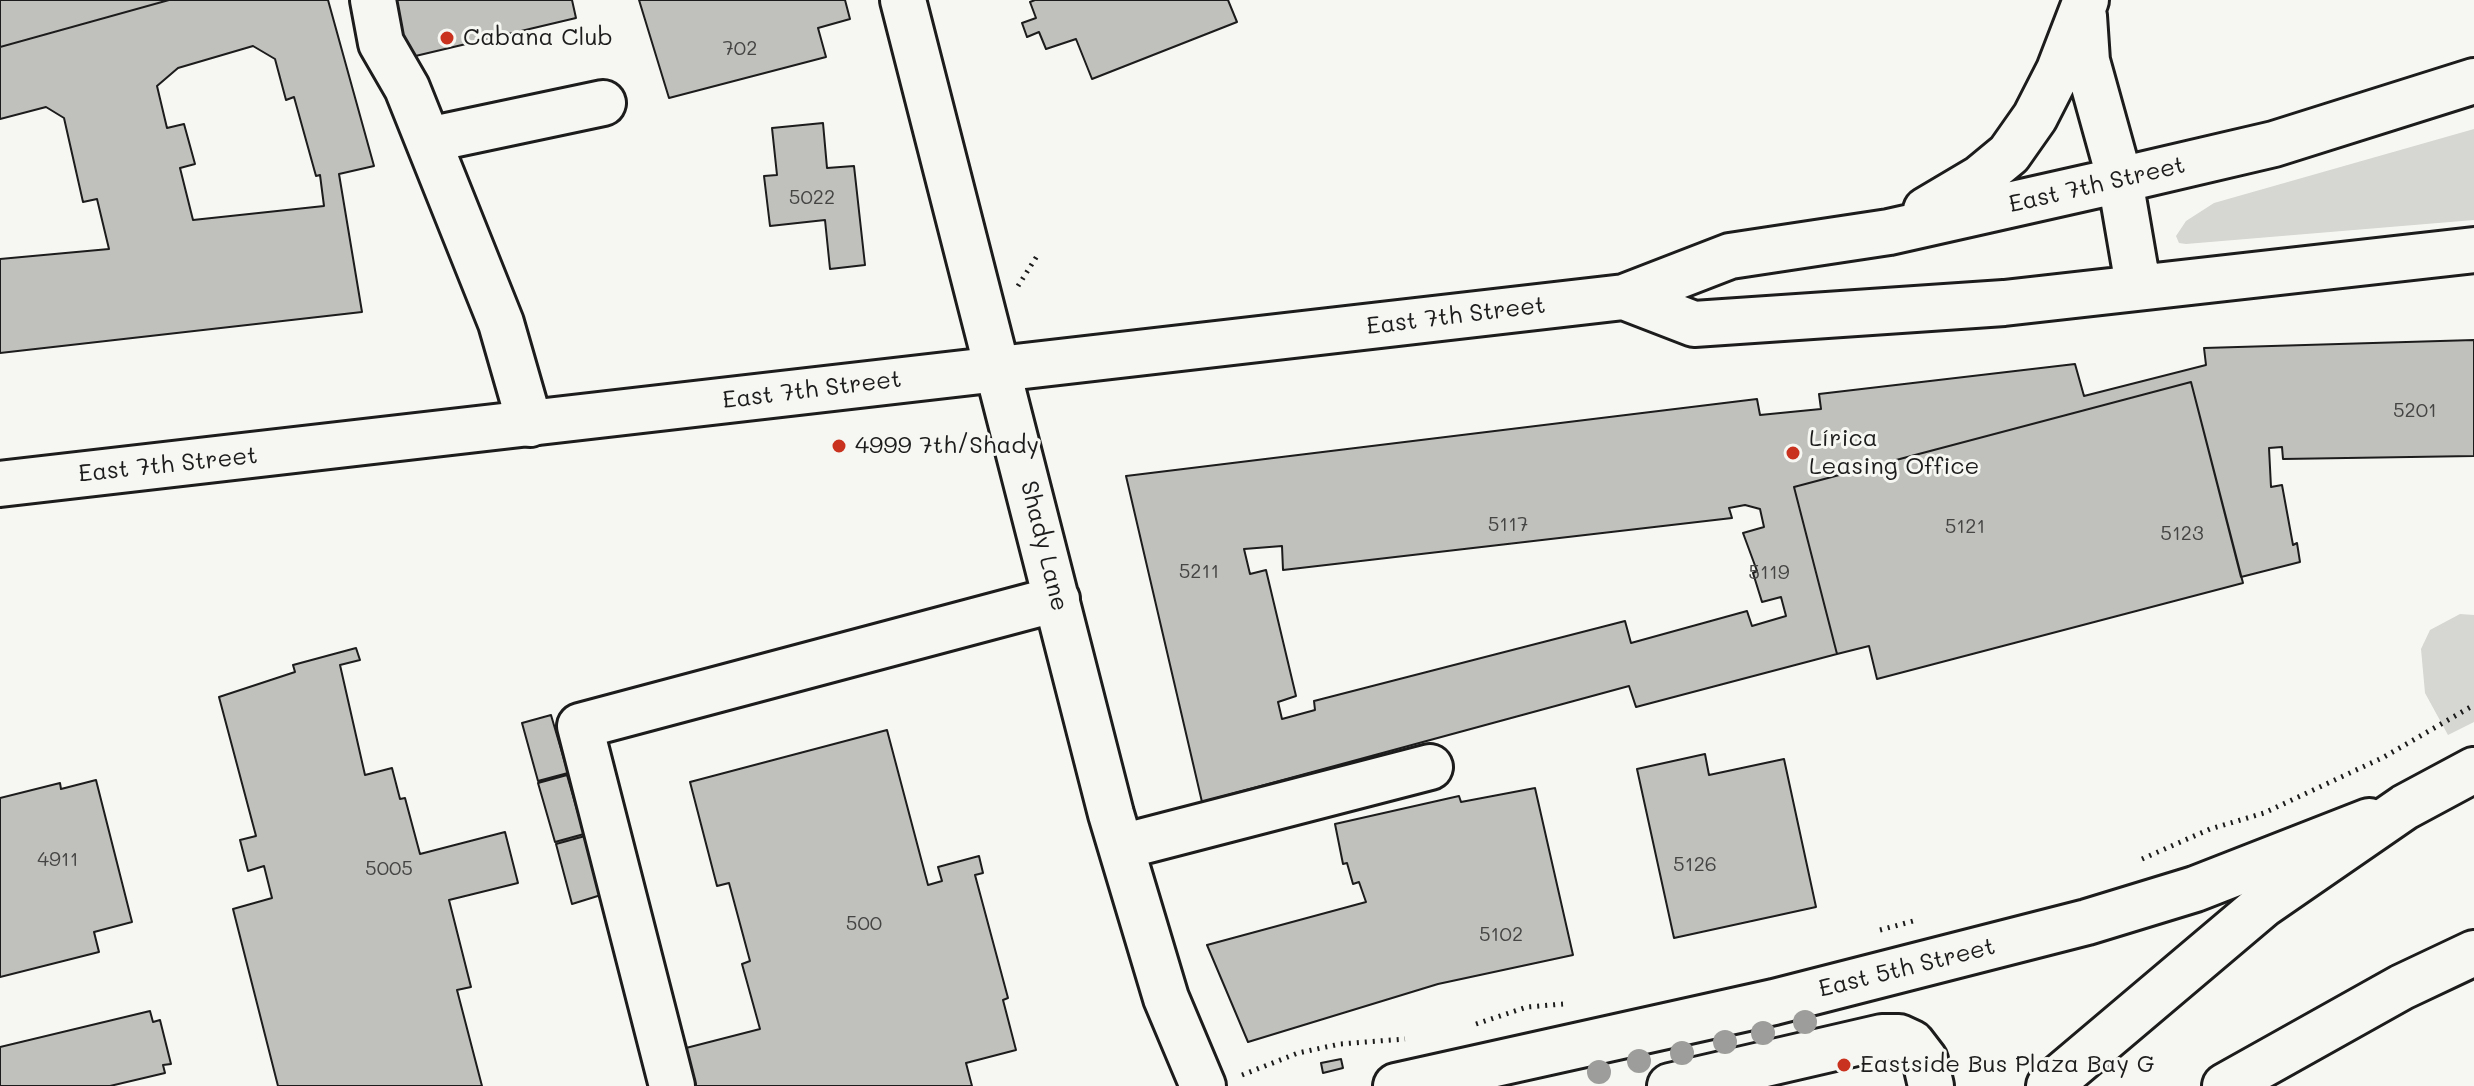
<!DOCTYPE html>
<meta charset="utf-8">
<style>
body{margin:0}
canvas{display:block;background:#f6f6f2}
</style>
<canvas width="2474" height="1086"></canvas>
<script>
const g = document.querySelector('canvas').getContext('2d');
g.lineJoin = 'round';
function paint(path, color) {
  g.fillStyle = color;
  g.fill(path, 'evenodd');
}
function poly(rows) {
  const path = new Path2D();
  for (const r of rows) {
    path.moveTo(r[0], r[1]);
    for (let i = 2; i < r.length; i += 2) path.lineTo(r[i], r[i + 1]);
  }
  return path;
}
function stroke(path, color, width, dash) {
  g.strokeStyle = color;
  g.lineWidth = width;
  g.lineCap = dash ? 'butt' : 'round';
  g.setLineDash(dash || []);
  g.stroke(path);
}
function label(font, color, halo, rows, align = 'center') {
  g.font = font + ' Mali,sans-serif';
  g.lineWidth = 6;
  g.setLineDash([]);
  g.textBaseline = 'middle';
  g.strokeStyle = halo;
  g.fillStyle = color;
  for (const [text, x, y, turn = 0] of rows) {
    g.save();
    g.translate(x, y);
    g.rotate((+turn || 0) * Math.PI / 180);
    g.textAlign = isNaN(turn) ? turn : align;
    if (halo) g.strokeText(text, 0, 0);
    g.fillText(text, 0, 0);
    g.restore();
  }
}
const green = poly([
 [2474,129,2474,220,2186,244,2179,243,2176,236,2186,221,2214,203],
 [2460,614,2474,615,2474,722,2448,735,2425,693,2421,649,2430,630]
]);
const building = poly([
 [0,0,169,0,0,47,0,0],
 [169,0,328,0,374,166,339,174,362,312,0,353,0,259,109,249,97,199,83,202,64,118,46,107,0,119,0,47,169,0],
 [253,46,275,59,286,100,294,97,316,176,320,175,324,206,193,220,180,168,195,164,184,124,167,128,157,86,178,68,253,46],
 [394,0,572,0,576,18,407,58,394,0],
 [639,0,845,0,850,19,818,28,826,57,669,98,639,0],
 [1035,0,1228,0,1237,22,1092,79,1076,39,1046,49,1039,32,1027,37,1022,23,1036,18,1030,2,1035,0],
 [823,123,827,168,854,166,865,265,830,269,825,220,770,226,764,176,777,175,772,128,823,123],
 [2474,340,2474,456,2283,459,2282,447,2269,448,2271,487,2282,485,2293,545,2297,543,2300,562,2241,577,2191,382,1794,487,1837,654,1636,707,1629,686,1202,802,1126,476,1757,399,1760,415,1821,409,1819,394,2075,364,2084,396,2206,365,2204,348,2474,340],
 [1745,505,1760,509,1764,527,1743,533,1757,571,1753,573,1762,602,1781,597,1786,616,1752,626,1747,611,1631,643,1625,621,1314,701,1315,710,1282,719,1278,702,1296,696,1266,570,1250,574,1244,549,1282,546,1283,570,1732,518,1729,508,1745,505],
 [2191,382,2243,583,1877,679,1869,646,1837,654,1794,487,2191,382],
 [356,648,360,660,340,665,365,775,392,768,400,799,405,798,420,854,505,832,518,883,449,900,471,987,457,990,482,1086,278,1086,233,909,272,898,264,866,248,871,240,840,256,836,219,697,295,672,293,665,356,648],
 [551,715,568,773,538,781,522,723,551,715],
 [887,730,928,885,942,881,938,867,979,856,983,873,975,875,1008,998,1003,1000,1016,1050,966,1063,972,1086,696,1086,686,1048,760,1029,742,964,750,961,729,883,717,886,690,782,887,730],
 [1705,754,1709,775,1784,759,1816,907,1674,938,1637,769,1705,754],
 [567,775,584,834,555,842,538,783,567,775],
 [96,780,132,922,94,932,99,952,0,977,0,798,60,783,61,789,96,780],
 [1535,788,1573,955,1438,984,1248,1042,1207,945,1366,902,1359,882,1353,884,1347,863,1343,864,1335,824,1459,796,1461,802,1535,788],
 [585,836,601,895,572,904,556,844,585,836],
 [150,1011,153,1022,160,1020,171,1064,163,1065,165,1073,110,1086,0,1086,0,1047,150,1011],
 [1341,1059,1343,1068,1323,1073,1321,1063,1341,1059]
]);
const path = poly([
 [1018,286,1037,256],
 [2142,859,2210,829,2264,813,2384,757,2474,705],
 [1880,930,1917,920],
 [1476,1024,1527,1007,1563,1004],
 [1242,1075,1298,1053,1340,1044,1405,1039]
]);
const minor = poly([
 [373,0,381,43,407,88,501,323,530,424],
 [903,0,1111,814,1166,998,1203,1086],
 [428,140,603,103],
 [1121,847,1430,767],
 [672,1086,580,726,1057,599],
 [1396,1086,1774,1002,2087,922,2195,889,2369,821],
 [1670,1086,1882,1037,1899,1037,1912,1043,1925,1060,1931,1086]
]);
const major = poly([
 [2084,16,2087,61,2120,180,2138,285],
 [1926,210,1980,178,2009,154,2035,117,2059,70,2086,0],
 [1624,297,1694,324,2004,303,2474,250],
 [0,484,1624,297,1730,256,1889,232,2120,180,2274,144,2474,81],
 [2049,1086,2263,905,2405,807,2474,770],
 [2225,1086,2402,987,2474,953]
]);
const trees = [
 [1805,1022],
 [1763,1033],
 [1725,1042],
 [1682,1053],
 [1639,1061],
 [1599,1072]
];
const markers = [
 [447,38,8,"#c8321e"],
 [839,446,8,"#c8321e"],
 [1793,453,8,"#c8321e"],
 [1844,1065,8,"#c8321e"]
];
const numberNames = [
 ["702",740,49],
 ["5022",812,198],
 ["5201",2415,411],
 ["5117",1508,525],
 ["5121",1965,527],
 ["5123",2182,534],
 ["5211",1199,572],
 ["5119",1769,573],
 ["4911",58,860],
 ["5126",1695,865],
 ["5005",389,869],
 ["500",864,924],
 ["5102",1501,935]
];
const poiNames = [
 ["Cabana Club",463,38],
 ["Lírica",1809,439],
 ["Leasing Office",1809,467],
 ["4999 7th/Shady",855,446],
 ["Eastside Bus Plaza Bay G",1860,1065]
];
const streetNames = [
 ["East 7th Street",2097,185,-13],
 ["East 7th Street",1456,316,-7],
 ["East 7th Street",812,390,-7],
 ["East 7th Street",168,465,-6],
 ["Shady Lane",1044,546,76],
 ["East 5th Street",1907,968,-14]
];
paint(green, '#d6d6d2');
paint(building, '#c0c0bd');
stroke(building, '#1c1c1c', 2);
stroke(minor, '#1c1c1c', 50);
stroke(major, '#1c1c1c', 50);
stroke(path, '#1c1c1c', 5, [2, 6]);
stroke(minor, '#f6f6f2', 44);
stroke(major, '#f6f6f2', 44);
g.fillStyle = '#9d9d9b';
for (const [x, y] of trees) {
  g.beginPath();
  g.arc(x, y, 12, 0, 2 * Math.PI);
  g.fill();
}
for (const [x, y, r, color] of markers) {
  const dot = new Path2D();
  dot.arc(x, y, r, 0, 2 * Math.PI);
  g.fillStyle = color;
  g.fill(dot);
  stroke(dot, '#f6f6f2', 3);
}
label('20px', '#454544', null, numberNames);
label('24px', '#1c1c1c', '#f6f6f2', poiNames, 'left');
label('24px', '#1c1c1c', '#f6f6f2', streetNames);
</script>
